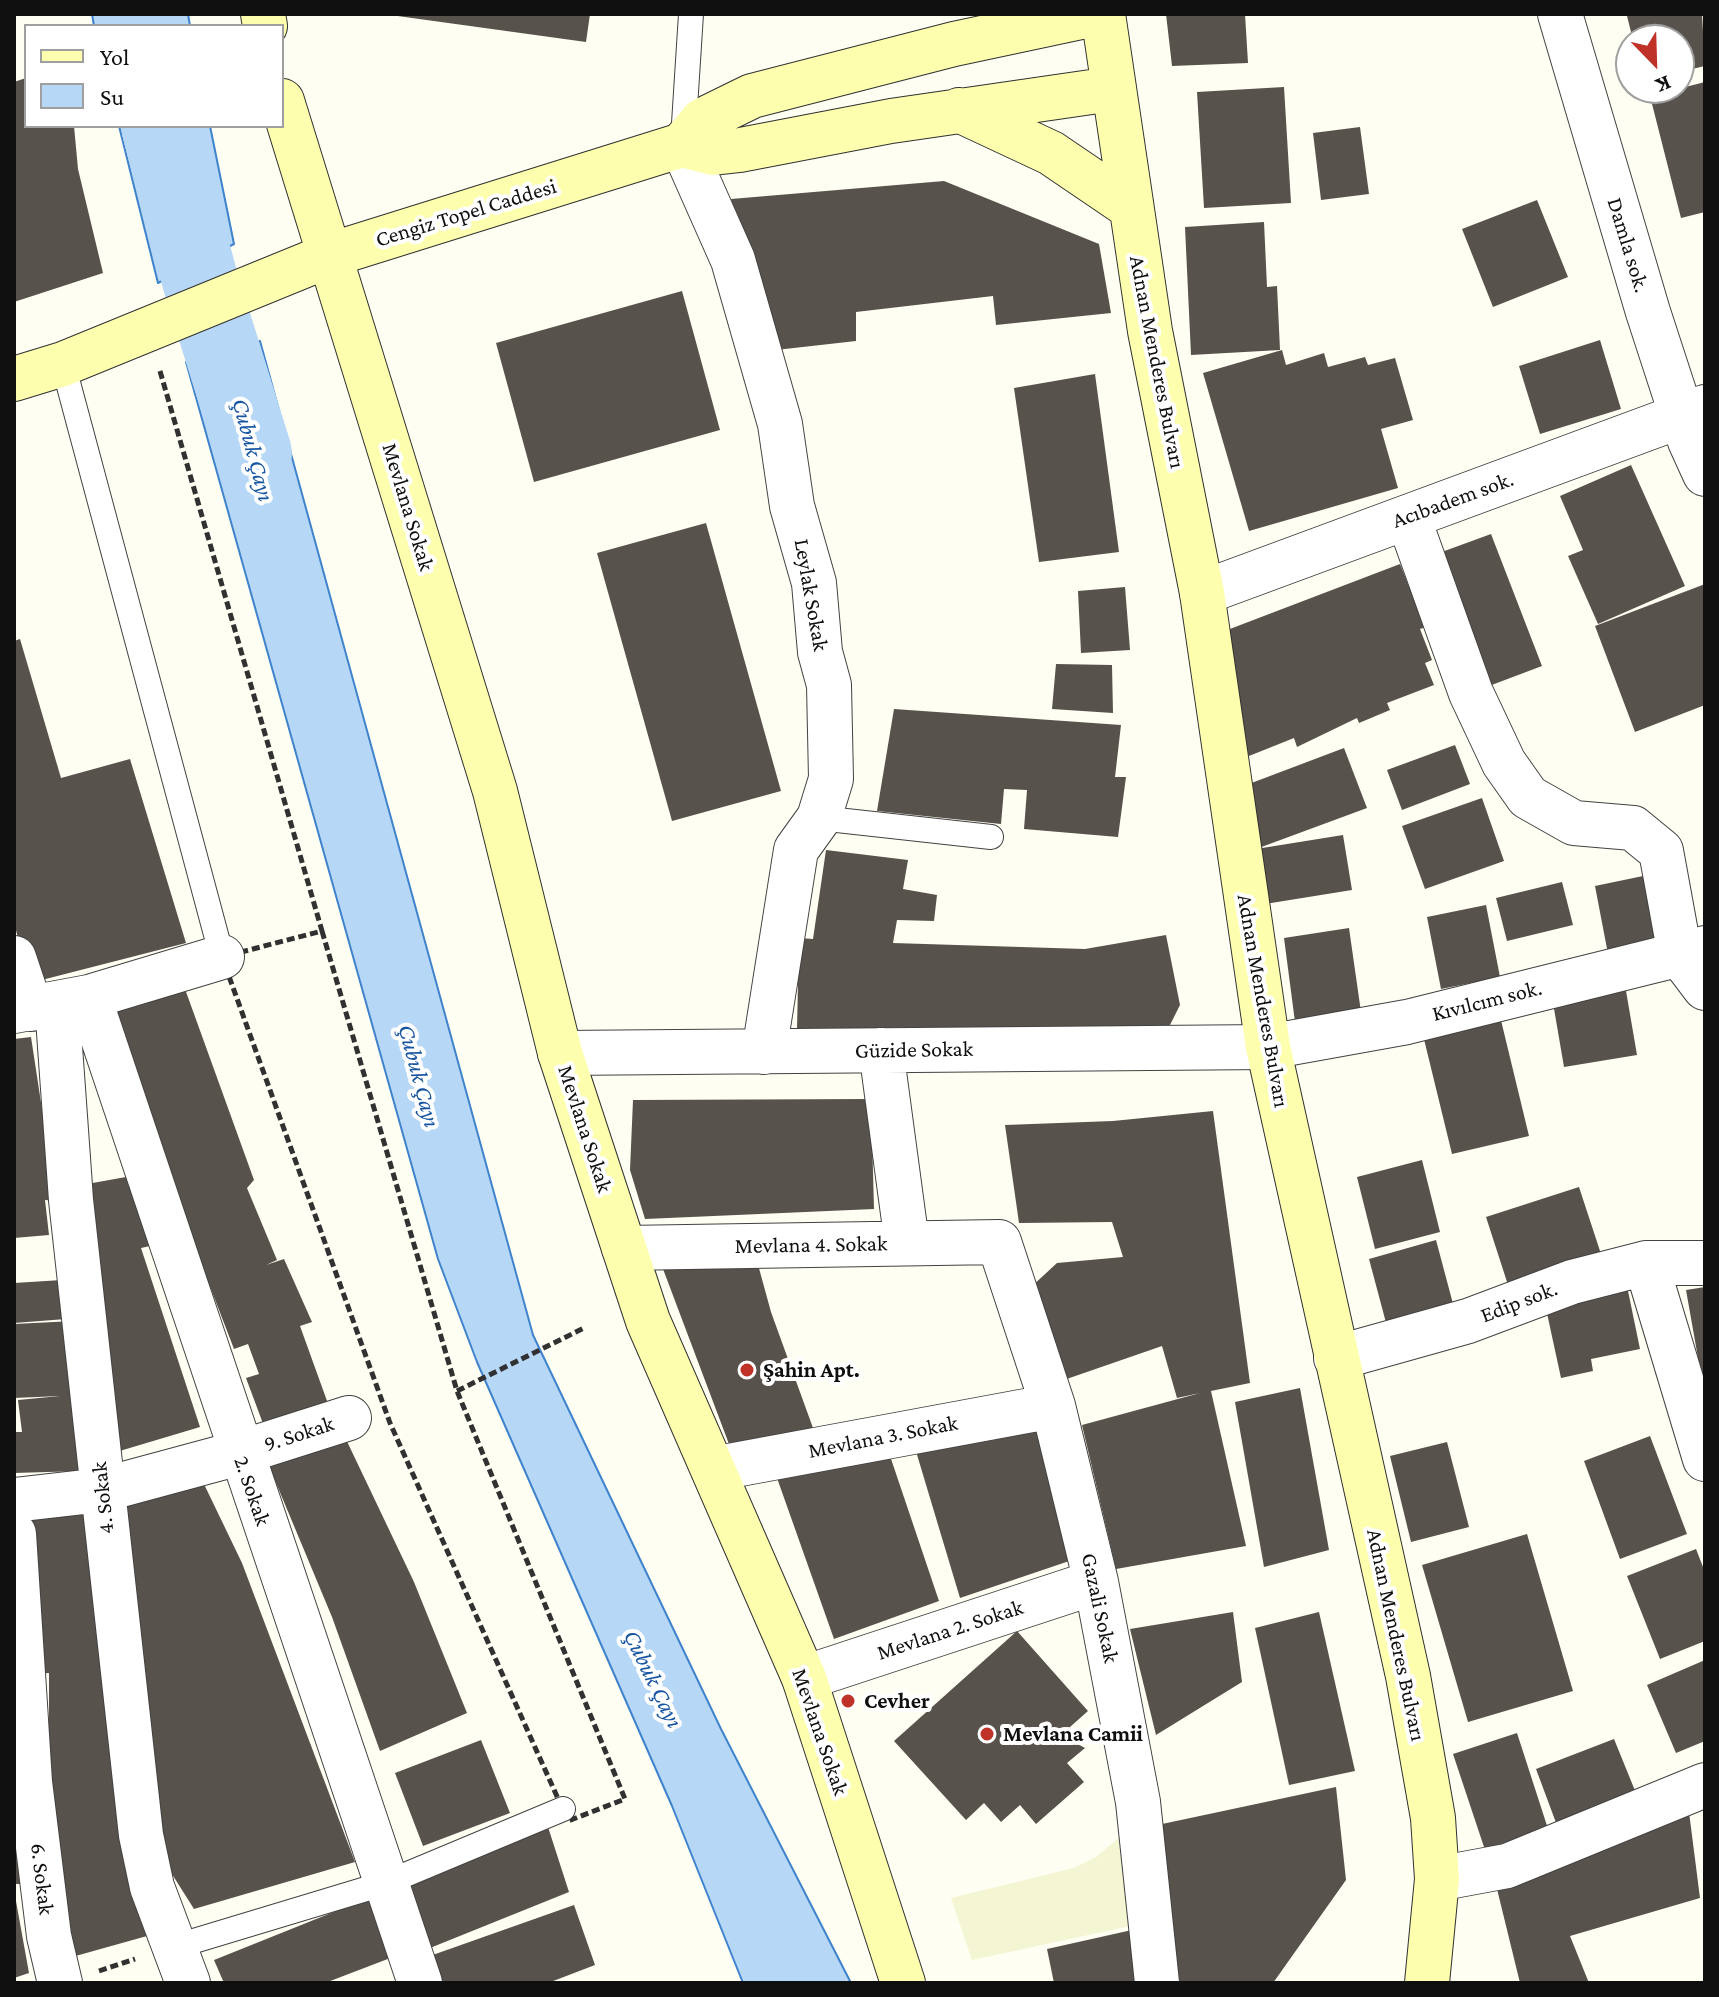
<!DOCTYPE html>
<meta charset="utf-8">
<style>
body{margin:0}
#map{position:relative;width:1719px;height:1997px;overflow:hidden;background:#fffef2;font-family:"Crimson Pro",serif}
canvas{display:block}
.frame{position:absolute;inset:0;border:16px solid #0f0f0f;pointer-events:none}
.legend{position:absolute;left:24px;top:24px;width:260px;height:104px;box-sizing:border-box;background:#fff;border:2px solid #9f9f9f;margin:0;padding:10px 14px;list-style:none;font-size:24px;color:#0f0f0f}
.legend li{display:flex;align-items:center;gap:16px;height:40px}
.legend b{width:40px;border:2px solid #9f9f9f}
.north{position:absolute;left:1615px;top:24px;width:80px;height:80px;box-sizing:border-box;background:#fff;border:2px solid #9f9f9f;border-radius:50%;rotate:157deg;font-size:22px;font-weight:700;line-height:32px;text-align:center;color:#0f0f0f}
.north::after{content:'';display:block;margin:auto;width:28px;height:36px;background:#bf3227;clip-path:polygon(50% 0,100% 100%,50% 72%,0 100%)}
</style>
<div id="map">
<canvas width="1719" height="1997"></canvas>
<div class="frame"></div>
<ul class="legend">
<li><b style="height:10px;background:#fdfeae"></b>Yol</li>
<li><b style="height:22px;background:#b7d7f6"></b>Su</li>
</ul>
<div class="north">K</div>
</div>
<script>
const g = document.querySelector('canvas').getContext('2d');
g.lineJoin = 'round';
function paint(path, color) {
  g.fillStyle = color;
  g.fill(path, 'evenodd');
}
function poly(rows) {
  const path = new Path2D();
  for (const r of rows) {
    path.moveTo(r[0], r[1]);
    for (let i = 2; i < r.length; i += 2) path.lineTo(r[i], r[i + 1]);
  }
  return path;
}
function stroke(path, color, width, dash) {
  g.strokeStyle = color;
  g.lineWidth = width;
  g.lineCap = dash ? 'butt' : 'round';
  g.setLineDash(dash || []);
  g.stroke(path);
}
function label(font, color, halo, rows, align = 'center') {
  g.font = font + ' "Crimson Pro",serif';
  g.lineWidth = 8;
  g.setLineDash([]);
  g.textBaseline = 'middle';
  g.strokeStyle = halo;
  g.fillStyle = color;
  for (const [text, x, y, turn = 0] of rows) {
    g.save();
    g.translate(x, y);
    g.rotate((+turn || 0) * Math.PI / 180);
    g.textAlign = isNaN(turn) ? turn : align;
    if (halo) g.strokeText(text, 0, 0);
    g.fillText(text, 0, 0);
    g.restore();
  }
}
const farmland = poly([
 [1127,1831,1144,1923,972,1960,951,1898,1074,1868,1096,1857]
]);
const water = poly([
 [92,14,188,14,190,26,94,26,92,14],
 [119,126,210,126,234,244,158,283,119,126],
 [260,341,533,1335,721,1729,851,1983,743,1983,672,1806,477,1362,438,1259,186,362,260,341]
]);
const river = poly([
 [159,126,200,280,254,453]
]);
const building = poly([
 [383,14,590,14,586,42],
 [1166,14,1245,14,1248,63,1172,66],
 [1636,14,1702,14,1705,66,1679,72,1679,40,1633,40,1627,16],
 [26,78,26,126,74,126,78,169,103,273,14,302,14,82],
 [1705,82,1705,212,1681,218,1650,96],
 [1284,87,1291,203,1204,208,1197,92],
 [1360,127,1369,194,1321,200,1313,133],
 [944,181,1099,244,1111,313,996,325,993,296,856,312,856,341,776,350,731,199],
 [1537,200,1568,277,1493,307,1462,229],
 [1264,222,1267,287,1277,286,1280,350,1191,355,1185,227],
 [682,291,720,430,534,482,496,343],
 [1600,340,1621,409,1540,434,1519,366],
 [1282,350,1286,365,1324,353,1328,367,1365,357,1368,365,1395,358,1413,420,1381,429,1398,488,1249,531,1203,373],
 [1095,374,1119,552,1039,562,1014,388],
 [1631,465,1685,586,1598,624,1568,556,1583,550,1560,496],
 [706,523,781,791,672,821,597,553],
 [1491,534,1542,666,1489,686,1439,553],
 [1400,564,1410,589,1414,587,1429,626,1420,629,1432,660,1425,663,1434,685,1387,703,1390,710,1359,723,1357,718,1297,747,1294,738,1249,756,1227,698,1239,694,1222,632],
 [1705,584,1705,705,1635,732,1595,626],
 [1125,587,1130,650,1081,653,1078,591],
 [20,639,61,778,130,759,186,943,30,983,14,923,14,641],
 [1056,664,1112,665,1113,713,1052,709],
 [894,709,1121,725,1115,777,1126,777,1118,837,1024,829,1027,790,1004,789,1001,824,877,811],
 [1455,745,1470,784,1402,810,1387,770],
 [1344,748,1367,808,1256,849,1343,835,1352,890,1265,904,1233,790],
 [1482,798,1504,861,1425,889,1402,826],
 [826,850,908,860,903,889,937,895,934,921,897,920,893,943,1085,949,1166,935,1180,1005,1166,1033,952,1027,797,1029,799,938,813,939],
 [1643,876,1656,945,1608,954,1595,886],
 [1562,882,1573,925,1507,941,1496,898],
 [1486,905,1500,977,1441,989,1427,917],
 [1349,928,1361,1012,1295,1022,1284,938],
 [1625,985,1637,1055,1564,1067,1552,997],
 [185,989,254,1180,247,1188,277,1260,266,1265,284,1259,312,1322,300,1326,331,1412,268,1437,246,1378,259,1374,248,1344,234,1349,105,1013],
 [1499,1012,1529,1136,1452,1154,1422,1031],
 [31,1037,56,1201,45,1200,49,1235,14,1238,14,1039],
 [871,1099,874,1209,645,1219,630,1170,633,1100],
 [1213,1111,1250,1383,1211,1391,1246,1546,1116,1569,1082,1425,1200,1393,1177,1398,1162,1346,1058,1382,1031,1287,1057,1263,1123,1257,1112,1222,1019,1223,1005,1125,1113,1121],
 [1422,1160,1440,1232,1375,1249,1357,1177],
 [126,1177,150,1246,141,1248,200,1427,113,1453,87,1184],
 [1579,1187,1601,1254,1508,1285,1486,1217],
 [1436,1240,1456,1315,1389,1334,1369,1259],
 [660,1261,757,1261,771,1312,813,1428,732,1452],
 [62,1280,66,1319,14,1323,14,1283],
 [1627,1286,1640,1349,1591,1359,1593,1371,1561,1378,1545,1304],
 [1705,1287,1705,1386,1703,1386,1686,1290],
 [74,1321,82,1471,14,1473,14,1432,22,1432,18,1400,60,1396,14,1398,14,1324],
 [1300,1388,1329,1550,1264,1567,1235,1402],
 [1045,1412,1081,1557,960,1598,915,1448],
 [343,1433,414,1582,467,1713,380,1751,332,1617,269,1466],
 [1650,1436,1687,1534,1620,1559,1584,1461],
 [1447,1442,1469,1527,1411,1542,1390,1456],
 [886,1444,939,1601,834,1639,777,1478],
 [203,1482,242,1563,355,1862,194,1909,165,1863,118,1505],
 [98,1513,147,1936,72,1957,49,1761,49,1673,36,1674,24,1519],
 [1527,1534,1573,1691,1468,1722,1422,1565],
 [1696,1549,1705,1572,1705,1641,1660,1659,1627,1576],
 [1233,1612,1242,1682,1156,1735,1130,1629],
 [1319,1612,1355,1771,1289,1785,1255,1628],
 [1017,1631,1088,1711,1070,1727,1076,1743,1085,1748,1067,1763,1084,1782,1036,1824,1020,1805,1001,1822,984,1803,966,1820,894,1741],
 [1705,1660,1705,1741,1676,1753,1647,1685],
 [1517,1733,1550,1835,1487,1856,1453,1754],
 [1614,1739,1638,1798,1558,1828,1536,1769],
 [481,1740,510,1813,423,1846,395,1773],
 [1336,1787,1346,1880,1273,1983,1180,1983,1148,1827],
 [1689,1812,1700,1898,1570,1936,1589,1983,1520,1983,1497,1889],
 [548,1827,569,1892,430,1948,406,1884],
 [24,1837,28,1884,14,1884,14,1838],
 [14,1890,29,1973,14,1978],
 [371,1897,393,1957,325,1983,224,1983,214,1960],
 [574,1905,595,1965,548,1983,438,1983,427,1957],
 [1132,1930,1141,1983,1054,1983,1047,1949]
]);
const path = poly([
 [160,371,322,931],
 [322,931,457,1391,625,1799,568,1821,390,1423,222,957,322,931],
 [457,1391,584,1328],
 [99,1971,135,1959]
]);
const lane = poly([
 [683,139,691,14],
 [63,364,222,957],
 [819,818,991,837],
 [174,1947,386,1883,563,1809]
]);
const street = poly([
 [1560,14,1648,312,1690,441,1705,474],
 [682,145,733,260,780,424,792,506,814,583,820,652,829,685,831,779,819,818,796,850,764,1052],
 [1408,517,1471,693,1504,763,1528,797,1574,823,1633,828,1661,851,1680,955,1705,988],
 [1202,593,1705,407],
 [14,958,31,1009],
 [89,997,420,1983],
 [57,1005,71,1200,141,1835,152,1887,188,1983],
 [14,1011,89,997,222,957],
 [881,1050,907,1243],
 [560,1053,1268,1047,1407,1022,1705,948],
 [624,1248,999,1242,1053,1406,1096,1582,1138,1802,1157,1983],
 [1646,1263,1705,1459],
 [1336,1358,1468,1321,1572,1282,1646,1263,1705,1263],
 [713,1469,1053,1406],
 [14,1500,102,1490,239,1453,349,1418],
 [14,1534,30,1782,49,1936,60,1983],
 [804,1678,1096,1582],
 [1437,1879,1507,1866,1705,1785]
]);
const secondary = poly([
 [263,14,265,26],
 [1103,14,1150,331,1202,593,1268,1047,1408,1676,1433,1818,1437,1879,1427,1983],
 [282,101,495,791,560,1053,624,1248,648,1321,804,1678,903,1983],
 [959,110,1051,153,1129,206],
 [682,145,703,120,752,96,954,44,1095,14],
 [682,145,713,153,740,150,891,121,1112,89],
 [14,379,63,364,330,255,682,145]
]);
const markers = [
 [747,1370,8,"#bf3227"],
 [848,1701,8,"#bf3227"],
 [987,1734,8,"#bf3227"]
];
const streetNames = [
 ["Cengiz Topel Caddesi",466,213,-17],
 ["Damla sok.",1628,245,73],
 ["Adnan Menderes Bulvarı",1157,362,79],
 ["Acıbadem sok.",1453,500,-20],
 ["Mevlana Sokak",408,507,73],
 ["Leylak Sokak",811,595,80],
 ["Adnan Menderes Bulvarı",1263,1001,80],
 ["Kıvılcım sok.",1487,1001,-14],
 ["Güzide Sokak",914,1050,-1],
 ["Mevlana Sokak",585,1129,72],
 ["Mevlana 4. Sokak",811,1245,-1],
 ["Edip sok.",1519,1302,-21],
 ["9. Sokak",299,1434,-18],
 ["Mevlana 3. Sokak",883,1437,-11],
 ["2. Sokak",252,1491,71],
 ["4. Sokak",103,1498,-96],
 ["Gazali Sokak",1100,1608,78],
 ["Mevlana 2. Sokak",950,1630,-18],
 ["Adnan Menderes Bulvarı",1396,1635,78],
 ["Mevlana Sokak",820,1732,71],
 ["6. Sokak",42,1879,83]
];
const poiNames = [
 ["Şahin Apt.",763,1370],
 ["Cevher",864,1701],
 ["Mevlana Camii",1003,1734]
];
const waterNames = [
 ["Çubuk Çayı",253,450,75],
 ["Çubuk Çayı",419,1076,75],
 ["Çubuk Çayı",653,1679,64]
];
paint(farmland, '#f4f5d2');
paint(water, '#b7d7f6');
stroke(water, '#3e83cc', 2);
stroke(river, '#b7d7f6', 76);
paint(building, '#58524c');
stroke(lane, '#424242', 26);
stroke(street, '#424242', 46);
stroke(secondary, '#313131', 46);
stroke(path, '#313131', 5, [8, 4]);
stroke(lane, '#fff', 24);
stroke(street, '#fff', 44);
stroke(secondary, '#fdfeae', 44);
for (const [x, y, r, color] of markers) {
  const dot = new Path2D();
  dot.arc(x, y, r, 0, 2 * Math.PI);
  g.fillStyle = color;
  g.fill(dot);
  stroke(dot, '#fff', 3);
}
label('22px', '#0f0f0f', '#fff', streetNames);
label('bold 22px', '#0f0f0f', '#fff', poiNames, 'left');
label('italic 24px', '#1855a1', '#fff', waterNames);
</script>
